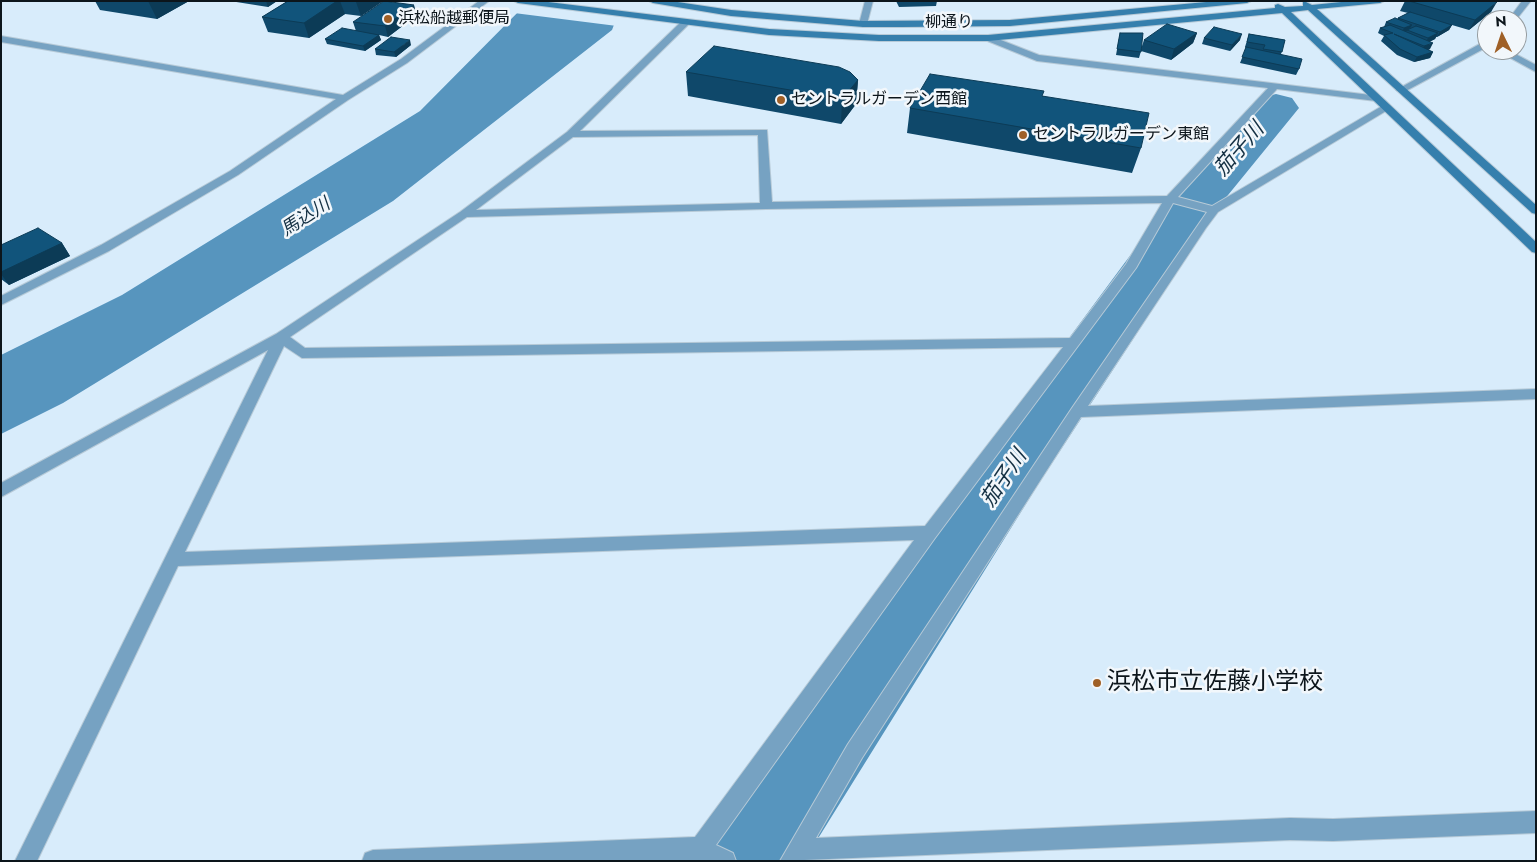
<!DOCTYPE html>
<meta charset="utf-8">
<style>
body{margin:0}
#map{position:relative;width:1537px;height:862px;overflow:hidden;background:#d8ecfb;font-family:Jost,sans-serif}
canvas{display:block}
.frame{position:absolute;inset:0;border:2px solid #0c151b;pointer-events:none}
.north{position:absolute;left:1477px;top:10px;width:50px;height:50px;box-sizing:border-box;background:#f2f7fb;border:1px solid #969da1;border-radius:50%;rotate:356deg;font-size:14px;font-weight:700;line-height:20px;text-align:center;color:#0c151b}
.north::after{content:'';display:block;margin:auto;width:18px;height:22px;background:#9f6027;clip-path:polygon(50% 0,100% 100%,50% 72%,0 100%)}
</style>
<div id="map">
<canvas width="1537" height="862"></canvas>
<div class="frame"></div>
<div class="north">N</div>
</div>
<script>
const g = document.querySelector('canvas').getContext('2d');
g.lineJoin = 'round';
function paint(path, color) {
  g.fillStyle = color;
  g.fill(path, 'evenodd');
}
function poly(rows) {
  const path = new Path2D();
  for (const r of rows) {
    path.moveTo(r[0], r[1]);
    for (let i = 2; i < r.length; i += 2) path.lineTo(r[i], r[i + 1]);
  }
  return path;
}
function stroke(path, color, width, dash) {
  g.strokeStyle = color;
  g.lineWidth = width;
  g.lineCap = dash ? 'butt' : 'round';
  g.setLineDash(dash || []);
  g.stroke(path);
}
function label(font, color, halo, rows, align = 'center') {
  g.font = font + ' Jost,"Noto Sans JP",sans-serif';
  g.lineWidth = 5;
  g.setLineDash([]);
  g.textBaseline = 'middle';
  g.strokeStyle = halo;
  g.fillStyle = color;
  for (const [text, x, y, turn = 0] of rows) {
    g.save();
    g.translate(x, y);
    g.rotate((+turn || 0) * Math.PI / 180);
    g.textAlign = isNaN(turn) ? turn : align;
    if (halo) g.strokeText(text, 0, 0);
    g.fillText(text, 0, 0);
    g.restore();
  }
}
const water = poly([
 [529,1,623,1,612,30,393,201,63,403,1,434,1,355,122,295,420,111]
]);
const pier = poly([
 [525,1,626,1,617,26,514,13]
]);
const river = poly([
 [1276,94,1292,98,1299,108,1224,200,1039,483,804,861,698,861,713,826,750,769,1186,180,1260,98,1276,94]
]);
const street = poly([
 [479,1,489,1,407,63,348,100,238,175,109,251,1,305,1,296,101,245,230,171,336,99,1,42,1,36,343,95,401,59,479,1],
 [865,1,873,1,867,24,863,27,859,24,865,1],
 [1522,1,1531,1,1516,20,1508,20,1522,1],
 [686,19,690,22,689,24,580,131,767,130,772,202,1167,196,1268,88,1037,61,985,40,984,38,988,35,1039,55,1379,96,1381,98,1376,101,1277,89,1178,197,1212,206,1382,106,1386,105,1391,108,1218,212,1206,228,1088,406,1536,389,1536,399,1081,417,862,758,816,838,1290,818,1333,819,1536,811,1536,833,1333,841,1290,840,780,861,848,744,1072,408,1207,212,1173,203,1136,268,935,538,716,845,733,853,736,861,362,861,365,853,373,850,695,837,914,540,178,566,37,861,15,861,268,350,1,497,1,483,276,334,460,212,567,132,683,20,686,19],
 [758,135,760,203,476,210,573,137,758,135],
 [1162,203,1126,264,1070,338,305,348,290,337,467,217,766,209,1162,203],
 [284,346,302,358,1063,347,925,526,185,552,284,346],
 [1487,40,1487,47,1404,92,1401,93,1396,90,1487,40],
 [1496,50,1508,50,1536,65,1536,72,1496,50]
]);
const secondary = poly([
 [514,1,540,1,769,29,879,35,988,35,1275,8,1275,5,1278,4,1285,7,1303,6,1303,2,1306,2,1312,5,1351,1,1384,1,1380,3,1317,9,1536,205,1536,214,1532,213,1308,10,1291,12,1536,242,1536,253,1532,252,1282,13,988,41,879,41,769,35,518,3,514,1],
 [649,1,671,1,731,10,863,21,1010,20,1217,1,1251,1,1247,3,1010,26,902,27,863,27,731,16,653,3,649,1]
]);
const wall = poly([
 [95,1,189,1,157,19,100,10],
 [230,1,277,1,268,7],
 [288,1,383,1,361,16,345,14,309,38,268,32,262,17],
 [896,1,937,1,936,6,899,7],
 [942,1,976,1,942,2],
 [1405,1,1495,1,1491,12,1469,30,1452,25,1449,30,1437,37,1436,37,1435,39,1429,42,1430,49,1428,50,1433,52,1430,58,1414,62,1397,55,1381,41,1384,36,1378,33,1380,28,1384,27,1386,22,1397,19,1398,18,1408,13,1400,11],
 [417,15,388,37,379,35,381,40,365,51,327,44,325,39,356,31,353,22],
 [1120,33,1141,49,1144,40,1197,33,1193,43,1171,60,1141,51,1139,58,1116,55],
 [1249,34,1285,40,1281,54,1299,69,1296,75,1240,63,1246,48,1245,47],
 [1204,38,1240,40,1230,51,1202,44],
 [411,45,396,57,376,55,375,49],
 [686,72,858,80,856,104,841,124,688,96],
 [1043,96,1141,148,1132,173,907,133,910,108],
 [62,243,70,256,9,285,1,279,1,245]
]);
const shadedWall = poly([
 [148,1,189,1,157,19],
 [266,1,277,1,268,7],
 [337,1,340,1,345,14,309,38,304,23],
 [357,1,383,1,361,16,356,2],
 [1497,2,1491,12,1469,30,1475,20],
 [414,5,417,15,388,37,385,26],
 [1412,25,1409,30,1401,34,1404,28],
 [1452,25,1449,30,1437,37,1440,32],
 [1197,33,1193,43,1171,60,1174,49],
 [1438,33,1435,39,1425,44,1428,38],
 [1242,34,1240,40,1230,51,1232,45],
 [379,35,381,40,365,51,363,46],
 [410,40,411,45,396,57,394,52],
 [1433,43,1430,49,1421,52,1424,46],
 [1433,52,1430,58,1414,62,1417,57],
 [858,80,856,104,841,124,842,99],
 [62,243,70,256,9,285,1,274,1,272]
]);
const building = poly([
 [288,1,337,1,304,23,262,17,288,1],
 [384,1,414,5,385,26,353,22,384,1],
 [1409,1,1495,1,1497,2,1475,20,1409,1],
 [1410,12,1452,25,1440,32,1398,18,1410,12],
 [1395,18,1412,25,1404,28,1386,22,1395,18],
 [1167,24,1197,33,1174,49,1144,40,1167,24],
 [1390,25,1433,43,1424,46,1394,34,1433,52,1417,57,1400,49,1384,35,1393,33,1380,28,1390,25],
 [1416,26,1438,33,1428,38,1407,30,1416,26],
 [1214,27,1242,34,1232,45,1204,38,1214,27],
 [342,28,379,35,363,46,325,39,342,28],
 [1120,33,1143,33,1141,52,1117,49,1120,33],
 [1249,34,1285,40,1282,52,1263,49,1265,45,1247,42,1249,34],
 [391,37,410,40,394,52,375,49,391,37],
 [714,46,839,67,850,72,858,80,842,99,686,72,714,46],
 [1246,47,1302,59,1299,69,1242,57,1246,47],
 [930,74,1044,91,1042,96,1149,113,1141,148,910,108,930,74],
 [38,228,62,243,1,272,1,245,38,228]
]);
const markers = [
 [388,19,5,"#9f6027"],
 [781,100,5,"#9f6027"],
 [1023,135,5,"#9f6027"],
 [1097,683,5,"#9f6027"]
];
const farPoinames = [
 ["浜松船越郵便局",398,19],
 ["セントラルガーデン西館",791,100],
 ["セントラルガーデン東館",1033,135]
];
const farStreetnames = [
 ["柳通り",949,23]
];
const farWaternames = [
 ["馬込川",306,218,-33]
];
const waterNames = [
 ["茄子川",1240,150,-49],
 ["茄子川",1005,479,-56]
];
const nearPoinames = [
 ["浜松市立佐藤小学校",1107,683]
];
paint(water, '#5795be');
paint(pier, '#d8ecfb');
paint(river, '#5795be');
stroke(street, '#b7cad7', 2);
stroke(secondary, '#b7cad7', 2);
paint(street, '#76a2c2');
paint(secondary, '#357fad');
paint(wall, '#0f486a');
paint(shadedWall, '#0c3b56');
paint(building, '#11547b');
stroke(building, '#0c3b56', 1);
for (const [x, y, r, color] of markers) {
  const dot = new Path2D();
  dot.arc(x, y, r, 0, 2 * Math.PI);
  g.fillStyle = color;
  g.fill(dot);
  stroke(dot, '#f2f7fb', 2);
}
label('16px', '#0c151b', '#f2f7fb', farPoinames, 'left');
label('16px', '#0c151b', '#f2f7fb', farStreetnames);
label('italic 18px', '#143043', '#f2f7fb', farWaternames);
label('italic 21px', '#143043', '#f2f7fb', waterNames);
label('24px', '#0c151b', '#f2f7fb', nearPoinames, 'left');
</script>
